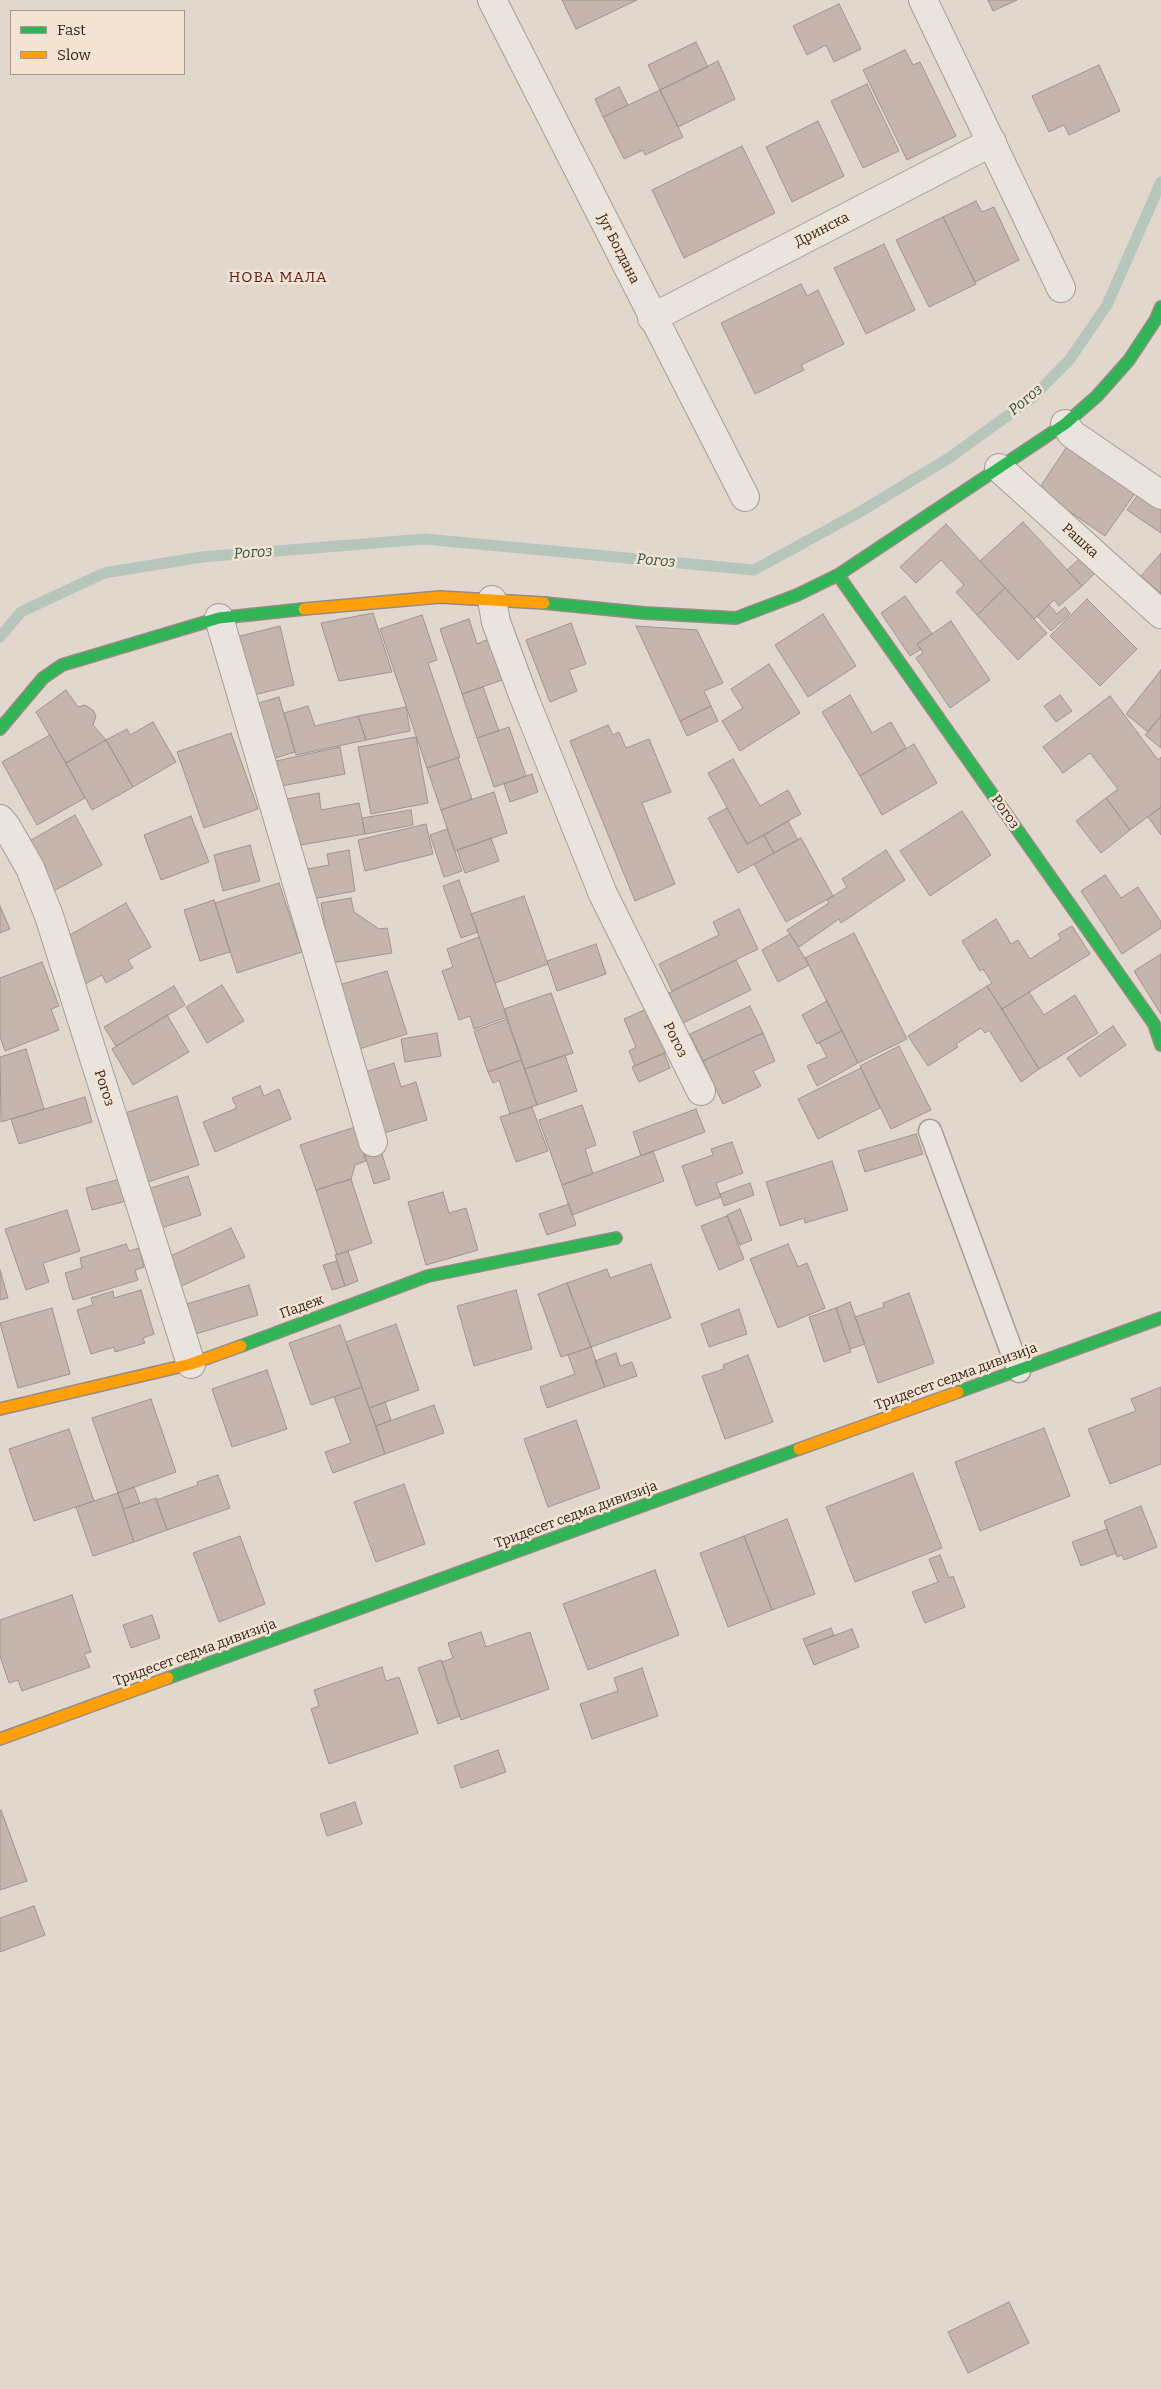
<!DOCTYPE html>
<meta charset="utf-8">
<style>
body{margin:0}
#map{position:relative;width:1161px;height:2389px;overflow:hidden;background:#e2d7cc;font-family:Bitter,serif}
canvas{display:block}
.legend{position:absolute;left:10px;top:10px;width:175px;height:65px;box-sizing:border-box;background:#f3e3d2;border:1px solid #a7978a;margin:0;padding:6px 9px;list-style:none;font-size:15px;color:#35251e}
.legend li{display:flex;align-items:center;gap:10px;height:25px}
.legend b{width:25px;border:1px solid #a7978a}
</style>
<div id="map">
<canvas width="1161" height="2389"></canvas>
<ul class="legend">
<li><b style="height:6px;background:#30b455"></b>Fast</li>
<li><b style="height:6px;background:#ff9f0a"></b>Slow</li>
</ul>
</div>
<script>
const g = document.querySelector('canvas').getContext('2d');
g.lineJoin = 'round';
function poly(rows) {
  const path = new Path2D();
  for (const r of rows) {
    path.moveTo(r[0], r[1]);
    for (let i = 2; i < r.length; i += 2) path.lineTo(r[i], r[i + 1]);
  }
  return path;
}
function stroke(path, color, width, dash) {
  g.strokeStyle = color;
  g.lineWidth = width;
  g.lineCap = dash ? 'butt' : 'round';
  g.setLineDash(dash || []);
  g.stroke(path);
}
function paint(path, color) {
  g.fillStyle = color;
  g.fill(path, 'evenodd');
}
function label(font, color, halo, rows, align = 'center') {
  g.font = font + ' Bitter,serif';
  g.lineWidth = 5;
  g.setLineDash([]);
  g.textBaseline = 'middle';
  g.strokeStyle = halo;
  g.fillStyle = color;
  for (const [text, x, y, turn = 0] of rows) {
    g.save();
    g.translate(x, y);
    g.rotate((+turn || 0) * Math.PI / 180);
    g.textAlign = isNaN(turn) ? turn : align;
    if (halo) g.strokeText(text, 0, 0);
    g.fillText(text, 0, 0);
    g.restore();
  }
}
const stream = poly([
 [0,637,21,612,104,573,202,557,425,539,754,570,858,513,949,458,1032,398,1070,359,1107,305,1161,182]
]);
const building = poly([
 [562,0,637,0,576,29,562,0],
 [988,0,1017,0,993,11,988,0],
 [839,4,861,49,834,62,826,45,807,55,793,26,839,4],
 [696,42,708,67,660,90,648,65,696,42],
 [905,50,913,65,920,62,956,136,907,160,863,70,905,50],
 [718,61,735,99,678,127,660,90,718,61],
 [1099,65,1120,111,1069,135,1064,125,1049,132,1032,96,1099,65],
 [867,84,899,151,863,168,831,101,867,84],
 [619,87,628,105,603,117,595,99,619,87],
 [660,90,683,137,645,155,643,150,624,159,603,117,660,90],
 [818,121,844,176,792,202,766,147,818,121],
 [742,146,775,213,684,258,652,190,742,146],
 [976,201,982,212,994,207,1019,260,975,282,943,217,976,201],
 [943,217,976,284,929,307,896,240,943,217],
 [884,244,915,310,866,334,834,268,884,244],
 [801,284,807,296,818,290,844,344,801,365,804,370,755,394,721,323,801,284],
 [1072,439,1140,486,1105,536,1038,490,1072,439],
 [1142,489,1161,502,1161,533,1127,510,1142,489],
 [1023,522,1082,586,1059,606,1054,600,1034,619,980,561,1023,522],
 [946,524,1005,588,977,615,956,592,964,585,941,560,916,583,900,567,946,524],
 [1161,553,1161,593,1141,576,1161,553],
 [1085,554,1099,569,1082,586,1067,570,1085,554],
 [1005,588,1047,633,1018,660,977,615,1005,588],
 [905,596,932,634,917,644,921,649,910,656,881,613,905,596],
 [1087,599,1137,649,1100,686,1050,636,1087,599],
 [1049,605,1057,614,1065,607,1070,614,1051,631,1037,616,1049,605],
 [373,613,392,672,339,681,321,623,373,613],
 [823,614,856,666,808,697,775,645,823,614],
 [422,615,437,660,428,663,460,757,427,768,380,629,422,615],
 [469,619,477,644,491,638,505,679,462,694,440,629,469,619],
 [951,621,990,680,950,708,916,658,923,653,917,644,951,621],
 [571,623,586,664,569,670,577,691,550,702,526,640,571,623],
 [280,626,294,685,246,697,232,638,280,626],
 [636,626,697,630,723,683,704,691,711,706,680,721,636,626],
 [769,664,800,713,740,751,722,721,743,708,731,689,769,664],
 [1161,670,1161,716,1148,732,1126,714,1161,670],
 [483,687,499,731,477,738,462,694,483,687],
 [66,690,78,707,85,705,93,710,96,716,93,725,106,740,66,763,36,712,66,690],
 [850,695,872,733,891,722,906,748,860,776,822,712,850,695],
 [1060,695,1072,711,1056,722,1044,706,1060,695],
 [1110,696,1158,760,1161,757,1161,807,1130,830,1106,798,1118,789,1090,753,1063,773,1043,747,1110,696],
 [279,697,295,752,266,761,249,706,279,697],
 [308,706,315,726,358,716,366,740,296,755,284,713,308,706],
 [711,706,718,721,687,736,680,721,711,706],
 [406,707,410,731,366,740,358,716,406,707],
 [1161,716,1161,748,1145,735,1161,716],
 [153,722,176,762,133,787,106,740,127,729,130,735,153,722],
 [608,725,613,735,619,732,626,748,649,739,671,792,642,803,675,884,635,901,570,741,608,725],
 [509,727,526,776,494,787,477,738,509,727],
 [231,733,258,809,204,828,177,752,231,733],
 [50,735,85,798,37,825,2,762,50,735],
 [416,737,428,803,371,814,358,747,416,737],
 [106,740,133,787,92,810,66,763,106,740],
 [914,744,937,783,882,815,860,776,914,744],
 [340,747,345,774,276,787,267,763,340,747],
 [458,758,472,799,441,810,427,768,458,758],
 [733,759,760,806,788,790,801,814,747,844,708,773,733,759],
 [532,774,538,792,510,802,504,784,532,774],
 [494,792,507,833,455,851,441,810,494,792],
 [319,793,321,810,359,803,365,834,295,846,287,799,319,793],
 [1106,798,1130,830,1101,853,1076,821,1106,798],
 [1161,807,1161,835,1148,817,1161,807],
 [727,808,747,844,764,835,774,853,738,873,708,818,727,808],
 [411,810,413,825,365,834,362,818,411,810],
 [962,811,991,855,930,896,900,851,962,811],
 [75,815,102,865,50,893,24,844,75,815],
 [191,816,209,862,161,880,144,835,191,816],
 [788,821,798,840,774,853,764,835,788,821],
 [426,824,433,854,365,871,358,840,426,824],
 [447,829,462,871,444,877,430,835,447,829],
 [491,838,499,861,465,873,457,850,491,838],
 [801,838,833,896,786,922,754,864,801,838],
 [250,845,260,881,223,891,214,855,250,845],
 [349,850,355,891,313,899,308,869,329,865,327,854,349,850],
 [886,850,905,880,841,923,839,919,799,947,787,930,829,903,827,900,847,887,842,879,886,850],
 [1105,875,1121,898,1138,887,1161,922,1161,928,1122,954,1081,891,1105,875],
 [459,880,478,932,461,938,443,886,459,880],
 [279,883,302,952,237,973,215,903,279,883],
 [524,896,548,964,495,983,471,914,524,896],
 [351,898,354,912,379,929,387,928,392,953,331,963,321,903,351,898],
 [214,900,230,952,200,961,184,910,214,900],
 [126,903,151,947,128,960,133,968,106,983,102,975,85,984,61,940,126,903],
 [0,906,10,929,0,933,0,906],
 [739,909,758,949,672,991,659,964,719,935,713,922,739,909],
 [996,919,1011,944,1018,940,1030,959,1061,939,1058,934,1072,926,1090,954,1002,1009,987,986,992,983,983,969,980,971,962,941,996,919],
 [854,933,907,1039,858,1063,805,958,854,933],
 [790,934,809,965,778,982,762,950,790,934],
 [479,937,507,1017,474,1029,470,1016,459,1020,442,971,453,967,447,949,479,937],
 [596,944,606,974,557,991,547,961,596,944],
 [1161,954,1161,1014,1134,971,1161,954],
 [736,960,751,990,683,1023,669,993,736,960],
 [42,962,59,1006,51,1009,59,1030,5,1051,0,1037,0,978,42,962],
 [387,971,407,1034,359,1049,339,985,387,971],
 [222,985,244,1021,207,1043,186,1007,222,985],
 [174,986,185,1005,116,1046,104,1027,174,986],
 [987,986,1039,1069,1021,1082,989,1030,985,1033,981,1028,956,1044,958,1047,928,1066,908,1036,987,986],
 [1029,992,1044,1015,1075,995,1098,1033,1039,1069,1002,1009,1029,992],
 [551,993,573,1053,525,1069,504,1009,551,993],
 [827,1001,842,1031,817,1044,802,1015,827,1001],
 [750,1006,763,1033,703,1061,690,1034,750,1006],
 [651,1007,670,1051,635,1066,629,1051,636,1047,624,1019,651,1007],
 [167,1015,189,1052,133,1085,112,1049,167,1015],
 [507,1019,521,1060,488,1072,474,1031,507,1019],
 [1113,1026,1126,1045,1080,1077,1067,1058,1113,1026],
 [842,1031,858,1063,817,1086,807,1066,827,1057,819,1042,842,1031],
 [437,1033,441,1056,405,1062,401,1039,437,1033],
 [763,1033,775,1061,753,1071,761,1086,723,1104,703,1061,763,1033],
 [899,1046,931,1110,891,1129,860,1066,899,1046],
 [26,1049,44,1109,1,1122,0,1057,26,1049],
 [664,1053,670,1068,639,1082,632,1067,664,1053],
 [565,1055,577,1091,537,1105,525,1069,565,1055],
 [521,1060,537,1105,510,1114,499,1080,493,1083,488,1072,521,1060],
 [394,1063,401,1087,416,1082,427,1120,384,1133,365,1072,394,1063],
 [861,1068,880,1108,818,1139,798,1099,861,1068],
 [260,1086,264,1096,279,1089,291,1119,215,1152,203,1122,237,1108,232,1098,260,1086],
 [177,1096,199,1165,145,1183,122,1114,177,1096],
 [85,1097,92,1122,19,1144,11,1119,85,1097],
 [582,1105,596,1145,585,1149,593,1174,562,1185,539,1120,582,1105],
 [532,1107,548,1151,516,1162,500,1117,532,1107],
 [696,1109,705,1132,641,1156,633,1132,696,1109],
 [355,1127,366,1161,355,1165,351,1179,316,1190,300,1145,355,1127],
 [916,1134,923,1154,865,1172,858,1151,916,1134],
 [732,1142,743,1173,716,1183,721,1197,696,1206,682,1166,713,1155,711,1149,732,1142],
 [380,1148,390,1179,374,1184,364,1153,380,1148],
 [653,1151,664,1181,572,1215,562,1185,653,1151],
 [832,1161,848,1210,805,1223,804,1218,780,1226,766,1182,832,1161],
 [188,1176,201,1215,158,1229,145,1190,188,1176],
 [124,1178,130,1200,92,1210,86,1188,124,1178],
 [351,1179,372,1243,337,1255,316,1190,351,1179],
 [750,1183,754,1195,724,1206,720,1194,750,1183],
 [443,1192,449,1213,466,1208,478,1250,426,1265,408,1202,443,1192],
 [569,1204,576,1225,547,1235,539,1214,569,1204],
 [740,1209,752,1240,740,1245,727,1215,740,1209],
 [67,1210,80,1251,43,1263,49,1282,26,1290,5,1229,67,1210],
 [727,1216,744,1259,719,1270,701,1226,727,1216],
 [231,1228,245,1257,175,1289,162,1260,231,1228],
 [126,1244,129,1251,139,1248,144,1267,135,1270,138,1280,73,1300,65,1273,82,1268,80,1258,126,1244],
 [788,1244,798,1267,807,1263,825,1308,778,1328,750,1259,788,1244],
 [348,1251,358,1281,345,1286,335,1255,348,1251],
 [337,1261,345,1286,332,1290,323,1265,337,1261],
 [651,1264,671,1318,591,1347,567,1283,607,1269,610,1278,651,1264],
 [0,1270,8,1298,0,1300,0,1270],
 [567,1283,591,1347,561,1357,538,1294,567,1283],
 [249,1285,258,1315,189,1336,180,1306,249,1285],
 [141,1290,154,1334,143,1338,145,1343,115,1352,114,1347,91,1354,77,1310,93,1305,91,1298,113,1291,114,1298,141,1290],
 [516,1290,532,1349,474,1366,457,1306,516,1290],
 [909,1293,934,1363,878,1383,855,1317,884,1307,883,1303,909,1293],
 [850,1302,865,1344,850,1349,836,1308,850,1302],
 [52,1308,70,1374,18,1388,0,1323,52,1308],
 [836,1308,851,1352,824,1362,809,1317,836,1308],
 [739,1309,747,1334,709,1347,701,1324,739,1309],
 [396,1324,419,1390,369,1408,346,1342,396,1324],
 [340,1325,362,1387,311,1405,289,1343,340,1325],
 [591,1347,605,1387,547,1408,540,1387,575,1374,568,1355,591,1347],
 [616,1353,620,1366,632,1362,637,1376,605,1387,595,1361,616,1353],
 [748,1355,773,1422,725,1439,702,1376,724,1369,723,1365,748,1355],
 [267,1370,287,1429,232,1447,212,1389,267,1370],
 [362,1387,385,1454,333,1473,325,1452,351,1443,334,1397,362,1387],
 [1161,1387,1161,1464,1110,1484,1088,1429,1136,1411,1131,1399,1161,1387],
 [151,1399,176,1472,118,1493,92,1418,151,1399],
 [385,1402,391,1420,376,1426,369,1408,385,1402],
 [434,1405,444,1433,385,1454,376,1426,434,1405],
 [576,1420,600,1488,548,1507,524,1439,576,1420],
 [1044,1428,1070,1496,980,1531,955,1462,1044,1428],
 [69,1429,94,1501,34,1521,9,1449,69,1429],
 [913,1473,942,1548,855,1582,826,1507,913,1473],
 [218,1475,230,1508,167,1530,156,1500,198,1485,197,1482,218,1475],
 [404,1484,425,1544,376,1562,354,1502,404,1484],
 [134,1487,140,1503,123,1509,118,1493,134,1487],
 [118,1493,134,1542,93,1556,76,1507,118,1493],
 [156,1498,167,1530,134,1542,123,1509,156,1498],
 [1141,1506,1157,1547,1124,1560,1122,1555,1117,1557,1104,1521,1141,1506],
 [787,1519,815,1594,772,1610,744,1536,787,1519],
 [1107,1529,1116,1553,1081,1566,1072,1542,1107,1529],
 [240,1536,265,1604,219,1622,193,1553,240,1536],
 [744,1536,772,1610,728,1627,700,1553,744,1536],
 [940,1555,949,1578,953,1576,965,1607,925,1623,912,1592,938,1582,929,1559,940,1555],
 [655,1570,679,1635,588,1670,563,1604,655,1570],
 [72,1595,91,1652,84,1654,90,1667,22,1691,18,1680,9,1683,0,1656,0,1620,72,1595],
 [152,1615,160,1638,131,1648,123,1625,152,1615],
 [831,1628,834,1635,806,1646,803,1639,831,1628],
 [852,1629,859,1647,814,1665,806,1646,852,1629],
 [481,1632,486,1647,530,1632,549,1689,461,1720,442,1662,453,1658,448,1643,481,1632],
 [441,1660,460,1716,438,1724,418,1668,441,1660],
 [382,1667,386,1681,399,1677,418,1733,329,1764,311,1709,319,1706,314,1690,382,1667],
 [642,1668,658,1716,592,1739,580,1704,618,1691,614,1678,642,1668],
 [498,1750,506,1772,461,1788,454,1766,498,1750],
 [355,1802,362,1824,327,1836,320,1814,355,1802],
 [1,1810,27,1881,0,1890,0,1811,1,1810],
 [34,1906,45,1935,0,1952,0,1918,34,1906],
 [1009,2302,1029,2343,968,2373,948,2332,1009,2302]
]);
const lane = poly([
 [930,1131,1019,1371]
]);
const street = poly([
 [492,0,745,497],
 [923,0,1061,288],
 [652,318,992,142],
 [1065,424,1072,434,1161,495],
 [999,468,1161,614],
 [492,600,496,622,523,695,603,894,701,1091],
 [219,618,373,1142],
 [0,819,6,826,30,868,49,916,191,1364]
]);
const fast = poly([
 [838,575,1154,1024,1161,1045],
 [544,603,645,613,736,618,797,595,838,575,1065,424,1097,396,1129,360,1156,319,1161,307],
 [0,729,43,678,62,665,219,618,304,609],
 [241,1346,428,1276,616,1238],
 [958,1392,1161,1318],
 [168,1678,799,1449]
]);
const slow = poly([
 [304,609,440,597,544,603],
 [0,1409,191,1364,241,1346],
 [799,1449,958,1392],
 [0,1739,168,1678]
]);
const streetNames = [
 ["Дринска",822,230,-27],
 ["Југ Богдана",618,249,63],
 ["Рашка",1080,541,42],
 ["Рогоз",1005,812,55],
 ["Рогоз",675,1040,64],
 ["Рогоз",104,1088,72],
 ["Падеж",302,1307,-20],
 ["Тридесет седма дивизија",956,1377,-20],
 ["Тридесет седма дивизија",576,1515,-20],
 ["Тридесет седма дивизија",195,1653,-20]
];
const neighbourhoodNames = [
 ["НОВА МАЛА",278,278]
];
const waterNames = [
 ["Рогоз",1026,400,-40],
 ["Рогоз",253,553,-4],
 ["Рогоз",656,561,5]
];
stroke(stream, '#b7c6ba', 11);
paint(building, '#c5b5ad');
stroke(building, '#a2938c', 1);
stroke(lane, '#a79d95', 25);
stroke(street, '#a79d95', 30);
stroke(fast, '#978c85', 14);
stroke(slow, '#978c85', 14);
stroke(lane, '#eae4de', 22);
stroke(street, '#eae4de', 28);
stroke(fast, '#30b455', 11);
stroke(slow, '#ff9f0a', 11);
label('14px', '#35251e', '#f3e3d2', streetNames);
g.letterSpacing = '1px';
label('15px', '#5f2120', '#f3e3d2', neighbourhoodNames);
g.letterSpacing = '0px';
label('italic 15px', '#2e544a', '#f3e3d2', waterNames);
</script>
